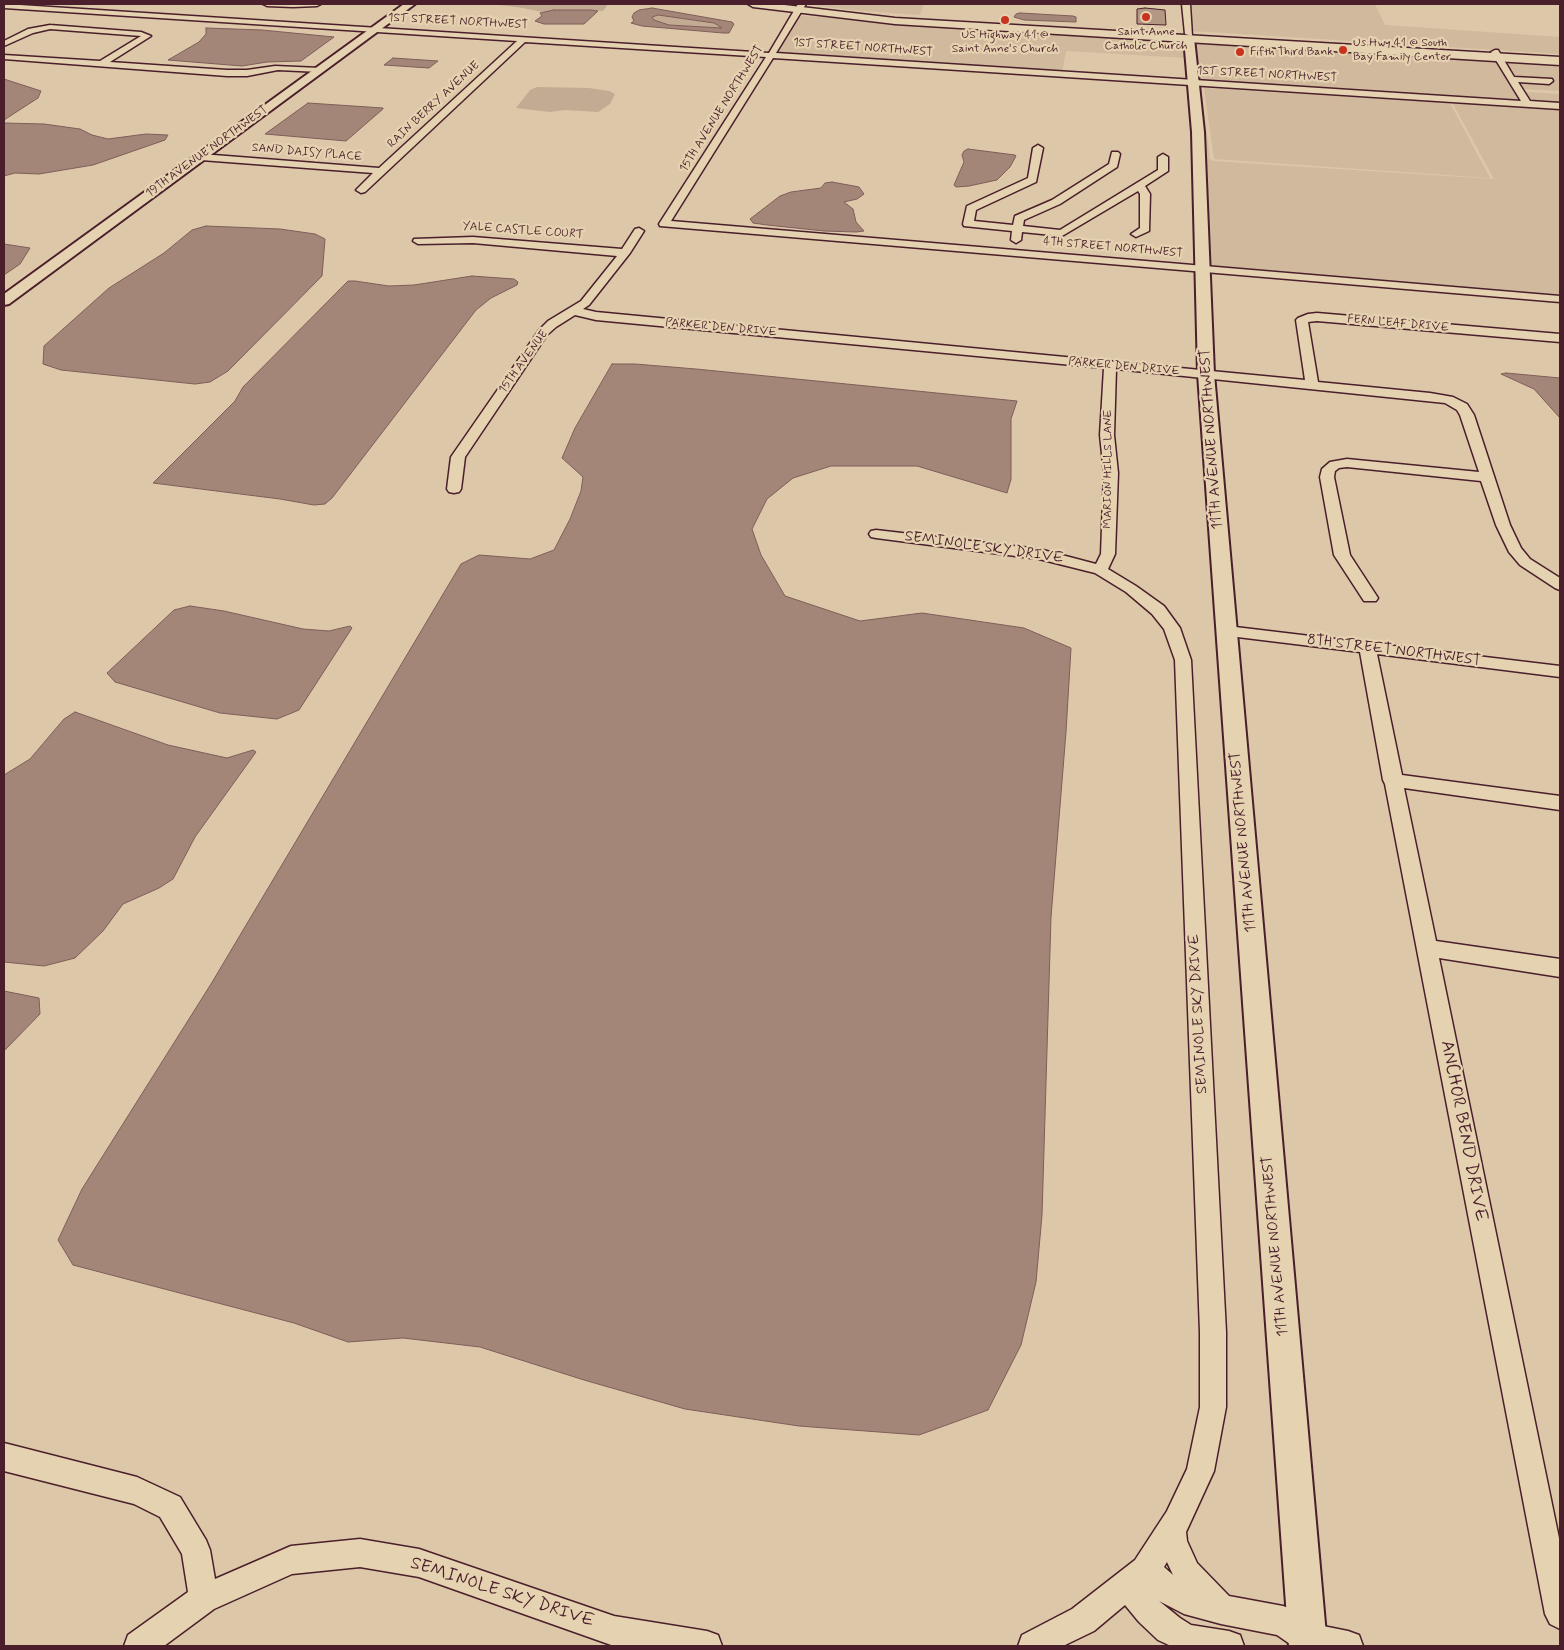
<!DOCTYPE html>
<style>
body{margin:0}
#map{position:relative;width:1564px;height:1650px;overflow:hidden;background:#dcc7a8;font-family:Mynerve,sans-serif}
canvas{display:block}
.frame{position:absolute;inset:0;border:5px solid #4a1f2b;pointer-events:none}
</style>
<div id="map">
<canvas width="1564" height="1650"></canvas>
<div class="frame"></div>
</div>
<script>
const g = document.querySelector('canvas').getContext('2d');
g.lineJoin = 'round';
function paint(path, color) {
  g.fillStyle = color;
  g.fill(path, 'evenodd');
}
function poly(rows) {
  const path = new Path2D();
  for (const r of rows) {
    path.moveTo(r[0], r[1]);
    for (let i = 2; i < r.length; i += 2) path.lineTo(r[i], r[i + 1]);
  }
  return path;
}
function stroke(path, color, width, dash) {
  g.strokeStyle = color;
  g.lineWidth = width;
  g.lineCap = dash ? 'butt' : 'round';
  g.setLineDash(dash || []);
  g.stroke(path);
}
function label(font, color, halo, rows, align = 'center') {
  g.font = font + ' Mynerve,sans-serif';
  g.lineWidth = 4.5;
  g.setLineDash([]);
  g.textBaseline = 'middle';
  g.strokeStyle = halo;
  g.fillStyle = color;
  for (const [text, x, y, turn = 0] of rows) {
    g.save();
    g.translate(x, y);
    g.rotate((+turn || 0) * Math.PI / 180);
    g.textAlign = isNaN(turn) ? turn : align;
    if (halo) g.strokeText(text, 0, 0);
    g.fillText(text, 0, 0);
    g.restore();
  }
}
const built = poly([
 [806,4,924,4,920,15,851,10],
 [1190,4,1375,4,1385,25,1560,37,1560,54,1192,31],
 [802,16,1185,40,1187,58,1066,51,1062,73,775,54,798,18],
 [1193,41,1495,59,1522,102,1198,82],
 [1504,59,1560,63,1560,91,1523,89,1518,80,1554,82,1553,80,1516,78],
 [1198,84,1560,107,1560,297,1210,268],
 [1204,87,1452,102,1494,179,1213,161,1210,159,1201,88],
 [1204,88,1450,103,1490,178,1214,159],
 [1525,92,1560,94,1560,104,1531,103]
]);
const green = poly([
 [492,4,608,4,603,11,591,10,542,12,523,8],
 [658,15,714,23,722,28,669,25,654,20,652,17],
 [537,87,589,88,609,91,615,94,610,104,598,112,565,110,550,112,516,108,530,90]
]);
const water = poly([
 [652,8,732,22,734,24,729,33,723,33,642,26,631,23,634,21,632,17,634,13,639,10,652,8],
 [658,15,714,23,722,28,669,25,654,20,652,17,658,15],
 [554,10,591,10,598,11,584,24,544,24,535,21,542,16,540,13,554,10],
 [1020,13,1073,16,1076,17,1076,22,1024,20,1014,17,1016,14,1020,13],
 [206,28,262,30,334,37,301,61,267,62,242,66,168,60,199,42,206,34,206,28],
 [393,58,438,61,429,68,384,65,393,58],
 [4,79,41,91,38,98,4,120,4,79],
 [308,103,383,108,383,109,346,141,265,134,308,103],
 [4,123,44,124,80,129,92,135,108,139,146,134,168,135,165,140,93,165,39,174,15,173,4,176,4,123],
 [968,149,1015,155,1016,156,1010,167,997,180,969,186,956,187,954,185,964,162,962,155,964,151,968,149],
 [832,182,859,187,864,194,857,199,844,202,853,209,856,222,864,231,856,232,824,231,767,225,753,223,750,219,780,196,791,192,821,188,825,183,832,182],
 [206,226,280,229,315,234,325,239,322,276,228,371,210,382,195,384,61,370,43,364,44,346,109,288,164,253,192,230,206,226],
 [4,244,30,248,20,264,4,275,4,244],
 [472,276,514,279,518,282,517,285,491,298,476,310,332,498,325,504,314,505,280,499,153,483,235,401,243,387,348,281,355,281,389,286,414,285,472,276],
 [612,364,635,364,696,369,1017,401,1011,419,1011,479,1007,493,917,466,831,466,793,478,767,499,752,529,761,555,785,596,860,621,922,613,1024,628,1071,648,1066,732,1051,917,1042,1215,1036,1282,1021,1345,988,1410,919,1435,799,1426,685,1409,584,1380,480,1347,403,1338,348,1342,294,1323,73,1265,58,1240,82,1189,211,984,461,564,479,555,530,559,554,550,570,519,581,491,583,477,562,458,575,428,612,364],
 [1506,373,1560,378,1560,418,1534,389,1501,374,1506,373],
 [190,606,224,611,303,629,329,631,350,626,352,628,299,710,277,719,220,713,115,682,107,673,174,610,190,606],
 [75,712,168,745,227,758,253,750,256,752,195,837,173,879,159,888,123,904,103,931,75,958,44,966,4,962,4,775,30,759,64,719,75,712],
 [4,991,39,998,40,1014,4,1051,4,991]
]);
const building = poly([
 [1145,8,1165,10,1166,25,1137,24,1137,9,1145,8]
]);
const minor = poly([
 [4,4,769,53,798,4,806,4,776,53,1521,101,1491,52,1495,50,1498,50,1514,77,1552,79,1553,81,1549,84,1518,82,1530,101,1560,103,1560,109,773,58,671,221,1560,296,1560,302,660,226,659,224,766,57,525,42,365,192,361,193,356,190,373,173,201,160,196,157,201,154,379,168,517,41,4,8,4,4],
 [263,4,321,4,317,6,293,7,267,6,263,4],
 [1182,4,1190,4,1192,36,1185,34,1182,4],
 [50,25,141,32,151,36,110,62,227,70,247,70,275,66,320,68,324,70,320,72,278,70,247,76,227,76,4,59,4,55,100,61,141,36,50,29,33,33,4,46,4,41,28,29,50,25],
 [1038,145,1043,148,1036,182,976,210,974,221,1013,225,1015,216,1052,200,1109,164,1112,152,1118,152,1120,154,1117,167,1060,204,1024,220,1023,226,1060,230,1158,170,1158,157,1163,154,1168,157,1168,171,1145,186,1150,194,1149,231,1136,237,1131,234,1140,228,1140,194,1138,191,1062,236,1022,232,1021,240,1016,243,1011,240,1012,231,964,226,963,224,967,206,1028,178,1033,148,1038,145],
 [639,228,644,231,630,253,589,305,583,309,596,312,1305,380,1296,320,1298,318,1308,314,1317,313,1560,334,1560,342,1317,321,1308,322,1318,382,1430,393,1453,397,1467,404,1474,415,1510,525,1521,548,1530,559,1560,578,1560,590,1555,588,1520,565,1509,552,1496,525,1481,481,1347,467,1339,468,1335,471,1334,477,1350,555,1378,598,1376,601,1364,601,1334,555,1320,477,1322,469,1330,462,1347,459,1479,472,1460,415,1457,410,1445,403,1116,369,1114,435,1118,473,1115,554,1108,569,1136,586,1164,606,1180,628,1191,660,1226,1332,1226,1407,1214,1471,1186,1532,1187,1541,1197,1563,1229,1596,1283,1606,1294,1610,1313,1624,1348,1631,1359,1635,1363,1646,1293,1646,1277,1635,1221,1624,1184,1614,1159,1601,1180,1618,1191,1625,1229,1631,1240,1635,1244,1646,1171,1646,1158,1640,1139,1622,1125,1605,1094,1631,1063,1646,1018,1646,1022,1635,1072,1609,1135,1560,1167,1511,1187,1469,1200,1407,1200,1332,1175,660,1164,629,1152,614,1126,592,1095,573,1039,559,876,538,871,537,869,534,871,531,876,530,1039,549,1096,564,1101,554,1104,473,1100,435,1104,368,596,320,575,315,556,327,547,335,465,457,461,489,459,492,454,493,449,492,447,489,451,457,539,330,548,321,581,301,617,256,473,243,418,244,413,241,414,239,473,237,622,249,635,229,639,228],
 [1167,1562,1173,1575,1164,1567,1167,1562],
 [1227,626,1560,666,1560,677,1377,654,1402,775,1560,796,1560,810,1404,788,1436,941,1560,959,1560,977,1439,958,1560,1543,1560,1629,1550,1624,1545,1614,1385,784,1383,780,1360,652,1221,635,1219,631,1221,627,1227,626],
 [4,1443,137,1477,180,1497,206,1540,210,1550,215,1579,291,1546,360,1539,419,1549,614,1616,707,1631,718,1635,722,1646,614,1646,419,1577,360,1567,292,1574,214,1609,164,1646,124,1646,128,1635,188,1592,182,1554,160,1517,134,1504,4,1471,4,1443]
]);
const tertiary = poly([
 [404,4,415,4,9,304,4,305,4,294,404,4],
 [1189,35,1194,38,1204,132,1214,374,1327,1646,1289,1646,1198,374,1192,132,1184,38,1189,35]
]);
const primary = poly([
 [748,4,776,4,895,18,1560,57,1560,65,895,24,753,7,748,4]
]);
const markers = [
 [1146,17,5,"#c8321e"],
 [1005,20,5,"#c8321e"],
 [1343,50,5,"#c8321e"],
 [1240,52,5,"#c8321e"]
];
const farStreetnames = [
 ["1ST STREET NORTHWEST",458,22,3],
 ["1ST STREET NORTHWEST",863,48,4],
 ["1ST STREET NORTHWEST",1267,75,3],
 ["RAIN BERRY AVENUE",434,105,-43],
 ["15TH AVENUE NORTHWEST",722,109,-58],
 ["19TH AVENUE NORTHWEST",207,152,-36],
 ["SAND DAISY PLACE",307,153,5],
 ["YALE CASTLE COURT",523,231,4],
 ["4TH STREET NORTHWEST",1113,248,5],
 ["FERN LEAF DRIVE",1398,324,5],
 ["PARKER DEN DRIVE",721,328,5],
 ["15TH AVENUE",524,362,-54],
 ["PARKER DEN DRIVE",1124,367,5],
 ["MARION HILLS LANE",1108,469,-90]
];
const farPoinames = [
 ["Saint Anne",1146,32],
 ["Catholic Church",1146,46],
 ["US Highway 41 @",1005,35],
 ["Saint Anne's Church",1005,49],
 ["Us Hwy 41 @ South",1353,43,"left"],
 ["Bay Family Center",1353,57,"left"],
 ["Fifth Third Bank",1250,52,"left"]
];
const streetNames = [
 ["11TH AVENUE NORTHWEST",1212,439,-94],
 ["SEMINOLE SKY DRIVE",984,548,8],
 ["8TH STREET NORTHWEST",1394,651,7],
 ["11TH AVENUE NORTHWEST",1244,842,-95],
 ["SEMINOLE SKY DRIVE",1199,1014,-93],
 ["11TH AVENUE NORTHWEST",1276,1246,-95]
];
const nearStreetnames = [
 ["ANCHOR BEND DRIVE",1463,1131,79],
 ["SEMINOLE SKY DRIVE",502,1593,18]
];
paint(built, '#d0b99d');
paint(green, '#c3ab93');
paint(water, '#a38678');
stroke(water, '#7f5d59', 1);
paint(building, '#b39884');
stroke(building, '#4a1f2b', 1);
stroke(minor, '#4a1f2b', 3);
stroke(tertiary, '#4a1f2b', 4);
stroke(primary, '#4a1f2b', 3);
paint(minor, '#e5d2b0');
paint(tertiary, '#e5d2b0');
paint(primary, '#e5d2b0');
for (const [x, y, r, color] of markers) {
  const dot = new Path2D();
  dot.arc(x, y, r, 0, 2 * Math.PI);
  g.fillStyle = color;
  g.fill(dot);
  stroke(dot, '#e5d2b0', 2);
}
label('12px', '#4a1f2b', '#e5d2b0', farStreetnames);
label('12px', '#4a1f2b', '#e5d2b0', farPoinames);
label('15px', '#4a1f2b', '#e5d2b0', streetNames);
label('18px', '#4a1f2b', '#e5d2b0', nearStreetnames);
</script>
